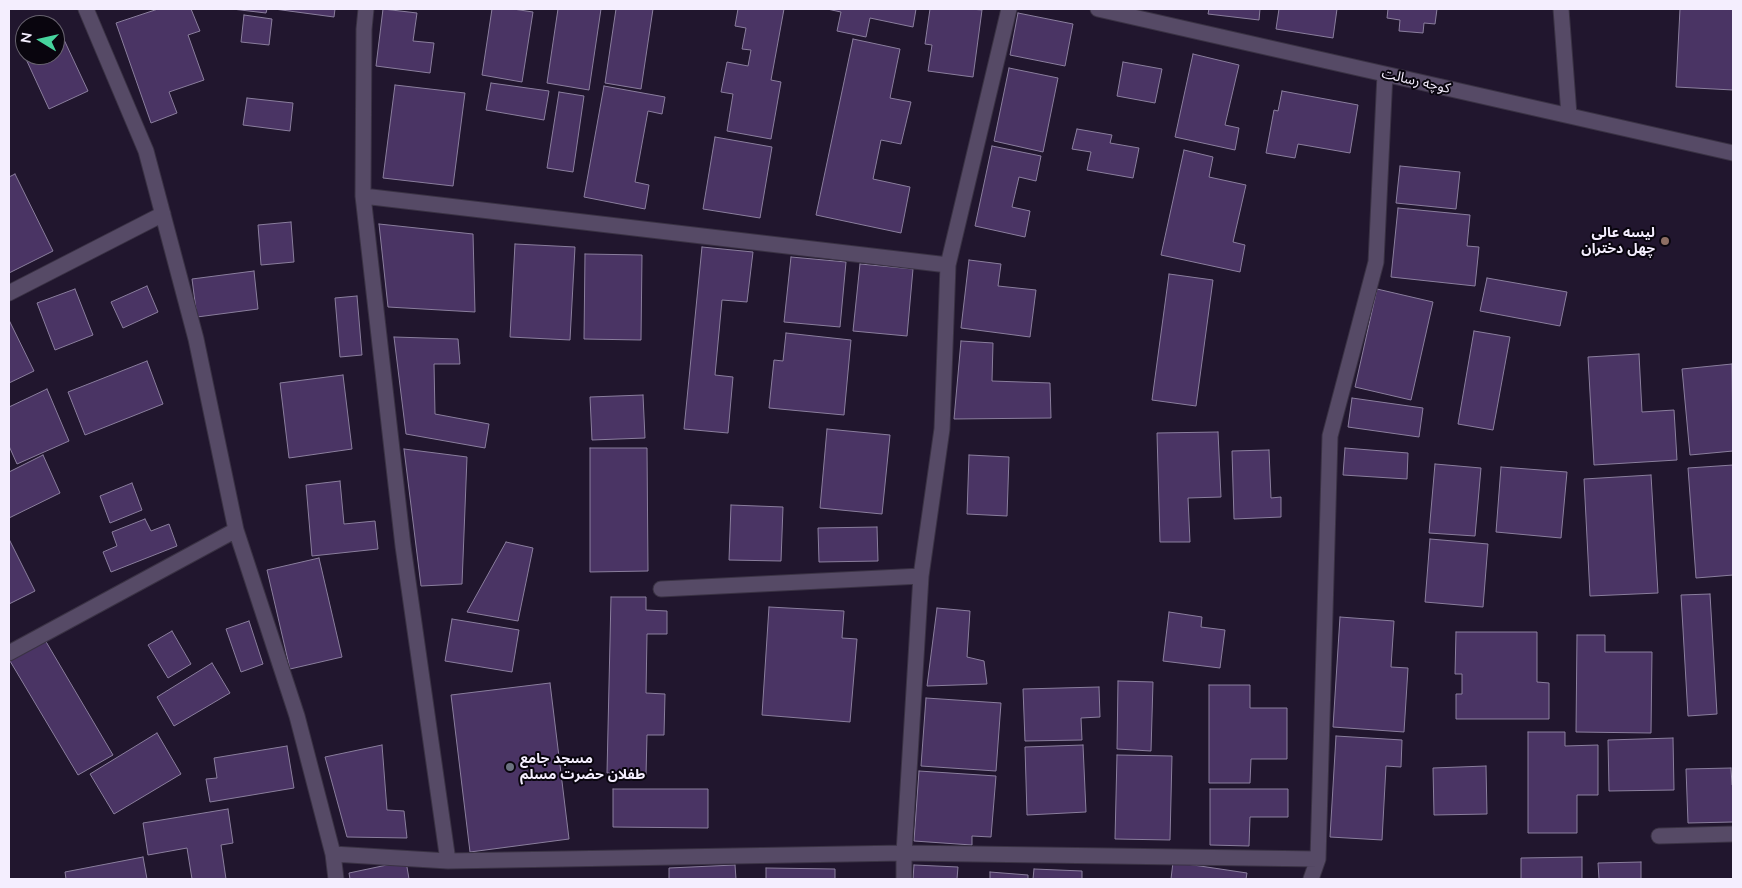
<!DOCTYPE html>
<meta charset="utf-8">
<style>
body{margin:0}
#map{position:relative;width:1742px;height:888px;overflow:hidden;background:#21162e;font-family:Mulish,sans-serif}
canvas{display:block}
.frame{position:absolute;inset:0;border:10px solid #f4eefe;pointer-events:none}
.north{position:absolute;left:15px;top:15px;width:50px;height:50px;box-sizing:border-box;background:#09050e;border:1px solid #67626e;border-radius:50%;rotate:279deg;font-size:14px;font-weight:700;line-height:20px;text-align:center;color:#f4eefe}
.north::after{content:'';display:block;margin:auto;width:18px;height:22px;background:#47d49e;clip-path:polygon(50% 0,100% 100%,50% 72%,0 100%)}
</style>
<div id="map">
<canvas width="1742" height="888"></canvas>
<div class="frame"></div>
<div class="north">N</div>
</div>
<script>
const g = document.querySelector('canvas').getContext('2d');
g.lineJoin = 'round';
function paint(path, color) {
  g.fillStyle = color;
  g.fill(path, 'evenodd');
}
function poly(rows) {
  const path = new Path2D();
  for (const r of rows) {
    path.moveTo(r[0], r[1]);
    for (let i = 2; i < r.length; i += 2) path.lineTo(r[i], r[i + 1]);
  }
  return path;
}
function stroke(path, color, width, dash) {
  g.strokeStyle = color;
  g.lineWidth = width;
  g.lineCap = dash ? 'butt' : 'round';
  g.setLineDash(dash || []);
  g.stroke(path);
}
function label(font, color, halo, rows, align = 'center') {
  g.font = font + ' Mulish,"Noto Sans Arabic",sans-serif';
  g.lineWidth = 4;
  g.setLineDash([]);
  g.textBaseline = 'middle';
  g.strokeStyle = halo;
  g.fillStyle = color;
  for (const [text, x, y, turn = 0] of rows) {
    g.save();
    g.translate(x, y);
    g.rotate((+turn || 0) * Math.PI / 180);
    g.textAlign = isNaN(turn) ? turn : align;
    if (halo) g.strokeText(text, 0, 0);
    g.fillText(text, 0, 0);
    g.restore();
  }
}
const building = poly([
 [158,9,191,9,200,31,188,35,204,80,169,92,177,113,151,123,116,23,158,9],
 [232,9,267,9,266,13,232,9],
 [274,9,335,9,334,17,274,9],
 [383,9,417,13,413,41,434,43,430,73,376,66,383,9],
 [492,9,513,9,533,12,522,82,482,75,492,9],
 [558,9,601,9,589,90,547,83,558,9],
 [616,9,653,9,641,89,605,83,616,9],
 [738,9,784,9,771,80,781,82,771,139,727,131,733,94,721,92,727,62,748,66,751,50,742,49,746,28,735,26,738,9],
 [827,9,916,9,913,27,870,18,866,37,837,31,841,12,827,9],
 [930,9,970,9,982,10,973,77,928,71,932,45,925,44,930,9],
 [1209,9,1260,9,1259,20,1208,14,1209,9],
 [1279,9,1337,9,1333,38,1276,29,1279,9],
 [1388,9,1437,9,1435,24,1424,23,1423,33,1399,31,1400,20,1387,18,1388,9],
 [1680,9,1733,9,1733,90,1676,87,1680,9],
 [1018,13,1073,24,1065,66,1010,55,1018,13],
 [244,15,272,19,269,45,241,42,244,15],
 [59,29,88,91,49,109,20,46,25,44,25,55,55,55,55,30,59,29],
 [853,39,900,49,890,98,911,102,901,144,881,140,873,179,910,187,901,233,816,215,853,39],
 [1193,54,1239,65,1225,125,1239,128,1235,150,1175,137,1193,54],
 [1123,62,1162,69,1155,103,1117,96,1123,62],
 [1009,68,1058,78,1043,152,994,141,1009,68],
 [491,83,549,91,544,120,486,110,491,83],
 [395,85,465,93,453,186,383,178,395,85],
 [604,86,665,97,662,114,648,111,635,182,649,185,645,209,584,197,604,86],
 [1282,91,1358,105,1350,153,1298,144,1295,158,1266,153,1274,110,1278,111,1282,91],
 [559,92,584,96,573,172,547,168,559,92],
 [247,98,293,103,290,131,243,125,247,98],
 [1077,129,1112,135,1110,143,1139,148,1133,178,1087,170,1091,152,1072,149,1077,129],
 [715,137,772,147,760,218,703,209,715,137],
 [992,146,1041,156,1036,181,1019,177,1012,207,1030,211,1025,237,975,226,992,146],
 [1184,150,1213,157,1209,177,1246,185,1233,242,1245,245,1240,272,1161,255,1184,150],
 [1400,166,1460,172,1456,209,1396,203,1400,166],
 [15,174,53,251,9,273,9,177,15,174],
 [1398,208,1470,215,1467,246,1479,247,1475,286,1391,277,1398,208],
 [291,222,294,262,261,265,258,225,291,222],
 [379,224,473,234,475,312,388,307,379,224],
 [515,244,575,247,570,340,510,337,515,244],
 [702,247,753,252,747,302,722,300,715,375,733,377,728,433,684,429,702,247],
 [585,254,642,255,641,340,584,339,585,254],
 [791,257,846,262,840,327,784,322,791,257],
 [969,260,1001,264,998,286,1036,290,1030,337,961,328,969,260],
 [860,264,913,269,907,336,853,331,860,264],
 [254,271,258,309,197,317,192,279,254,271],
 [1169,274,1213,280,1196,406,1152,400,1169,274],
 [1487,278,1567,292,1560,326,1480,311,1487,278],
 [147,286,158,312,123,328,111,302,147,286],
 [75,289,93,335,55,350,37,303,75,289],
 [1377,289,1433,302,1411,400,1355,387,1377,289],
 [357,296,362,355,340,357,335,298,357,296],
 [9,320,34,371,9,383,9,320],
 [1474,331,1510,337,1493,430,1458,424,1474,331],
 [786,333,851,340,844,415,769,408,774,360,783,361,786,333],
 [394,337,458,339,460,364,434,364,435,414,489,424,485,448,406,434,394,337],
 [961,341,993,343,992,381,1050,383,1051,418,954,419,961,341],
 [1639,354,1642,412,1674,410,1677,460,1594,465,1588,357,1639,354],
 [147,361,163,404,85,435,68,392,147,361],
 [1732,364,1733,451,1690,455,1682,369,1732,364],
 [343,375,352,449,289,458,280,383,343,375],
 [47,389,69,441,17,464,9,446,9,407,47,389],
 [643,395,645,438,592,440,590,397,643,395],
 [1352,398,1423,408,1419,437,1348,427,1352,398],
 [827,429,890,435,882,514,820,508,827,429],
 [1218,432,1221,497,1188,498,1190,542,1160,542,1157,433,1218,432],
 [590,448,647,448,648,571,590,572,590,448],
 [1345,448,1408,453,1407,479,1343,475,1345,448],
 [404,449,467,457,462,584,421,586,404,449],
 [1269,450,1271,498,1281,497,1281,517,1234,519,1232,451,1269,450],
 [43,455,60,493,9,518,9,472,43,455],
 [969,455,1009,457,1007,516,967,514,969,455],
 [1435,464,1481,468,1475,536,1429,533,1435,464],
 [1733,465,1733,575,1696,578,1688,468,1733,465],
 [1501,467,1567,472,1561,538,1496,532,1501,467],
 [1651,475,1658,593,1590,596,1584,479,1651,475],
 [340,481,344,524,375,521,378,549,312,556,306,485,340,481],
 [132,483,142,510,110,523,100,496,132,483],
 [731,505,783,507,781,561,729,560,731,505],
 [145,519,151,531,169,524,177,546,111,572,103,552,117,546,112,532,145,519],
 [877,527,878,561,819,562,818,528,877,527],
 [9,539,35,591,9,604,9,539],
 [1430,539,1488,544,1483,607,1425,602,1430,539],
 [506,542,533,548,518,621,467,612,506,542],
 [319,558,342,657,290,669,267,570,319,558],
 [1710,594,1717,714,1688,716,1681,595,1710,594],
 [611,597,646,597,646,610,667,611,667,634,647,634,646,693,665,694,664,735,647,735,646,775,607,773,611,597],
 [769,607,844,611,842,638,857,639,850,722,762,715,769,607],
 [937,608,970,611,967,657,984,661,987,684,927,686,937,608],
 [1169,612,1202,617,1201,627,1225,630,1220,668,1163,661,1169,612],
 [1340,617,1394,621,1391,667,1408,668,1404,732,1333,727,1340,617],
 [452,619,519,630,512,672,445,661,452,619],
 [249,621,263,664,241,672,226,629,249,621],
 [172,631,191,664,168,678,148,645,172,631],
 [1456,632,1537,632,1537,682,1549,683,1549,719,1456,719,1456,694,1462,694,1462,674,1455,674,1456,632],
 [1577,635,1605,635,1605,652,1652,652,1651,733,1576,732,1577,635],
 [45,640,113,755,78,775,10,661,45,640],
 [212,663,230,693,174,726,157,697,212,663],
 [1118,681,1153,682,1151,751,1117,749,1118,681],
 [550,683,569,839,470,852,451,695,550,683],
 [1209,685,1250,685,1250,708,1287,708,1287,759,1251,759,1250,783,1209,783,1209,685],
 [1099,687,1100,717,1081,718,1082,740,1025,741,1023,689,1099,687],
 [926,698,1001,703,996,771,921,766,926,698],
 [1528,732,1565,732,1565,746,1598,745,1598,795,1577,795,1577,833,1528,833,1528,732],
 [157,733,181,774,114,814,90,774,157,733],
 [1336,736,1402,740,1401,767,1386,766,1382,840,1330,837,1336,736],
 [1673,738,1674,790,1609,791,1608,740,1673,738],
 [382,745,387,810,404,811,407,838,347,837,325,757,382,745],
 [1083,745,1086,812,1027,815,1025,747,1083,745],
 [287,746,294,788,210,802,206,779,217,778,214,758,287,746],
 [1117,755,1172,756,1170,840,1115,839,1117,755],
 [1486,766,1487,814,1434,815,1433,768,1486,766],
 [1731,768,1732,785,1733,785,1733,822,1688,823,1686,769,1731,768],
 [919,771,996,776,991,837,972,836,972,845,914,841,919,771],
 [613,789,708,789,708,828,613,827,613,789],
 [1210,789,1288,789,1288,817,1250,817,1249,846,1210,845,1210,789],
 [228,809,233,843,221,845,226,879,192,879,187,848,148,855,143,823,228,809],
 [143,857,147,879,66,879,65,872,143,857],
 [1582,857,1582,879,1521,879,1521,858,1582,857],
 [406,861,409,879,350,879,349,873,406,861],
 [1173,862,1247,873,1246,879,1171,879,1173,862],
 [1641,862,1641,879,1599,879,1598,863,1641,862],
 [735,865,736,879,669,879,669,868,735,865],
 [914,865,958,867,957,879,913,879,914,865],
 [766,868,835,869,835,879,766,879,766,868],
 [1034,869,1082,871,1082,879,1033,879,1034,869],
 [990,872,1028,875,1028,879,990,879,990,872]
]);
const street = poly([
 [86,9,146,151,196,339,236,530,297,716,333,854,336,879],
 [366,9,364,29,363,196,403,546,448,861],
 [1098,9,1733,153],
 [1561,9,1569,115],
 [363,196,948,265],
 [9,293,163,214],
 [661,589,921,576],
 [9,653,236,530],
 [1659,836,1733,834],
 [333,854,448,861,904,853,1318,859],
 [904,879,904,853,921,576,942,429,948,265,1009,9],
 [1311,879,1318,859,1330,436,1376,262,1385,74]
]);
const markers = [
 [1665,241,5,"#8d6e63"],
 [510,767,5,"#6b7280"]
];
const streetNames = [
 ["کوچه رسالت",1416,81,13]
];
const poiNames = [
 ["لیسه عالی",1655,233],
 ["چهل دختران",1655,249],
 ["مسجد جامع",520,759,"left"],
 ["طفلان حضرت مسلم",520,775,"left"]
];
paint(building, '#4a3464');
stroke(building, '#8a7e9d', 1);
stroke(street, '#3a3244', 17);
stroke(street, '#564a66', 15);
for (const [x, y, r, color] of markers) {
  const dot = new Path2D();
  dot.arc(x, y, r, 0, 2 * Math.PI);
  g.fillStyle = color;
  g.fill(dot);
  stroke(dot, '#09050e', 2);
}
label('14px', '#f4eefe', '#09050e', streetNames);
label('bold 14px', '#f4eefe', '#09050e', poiNames, 'right');
</script>
